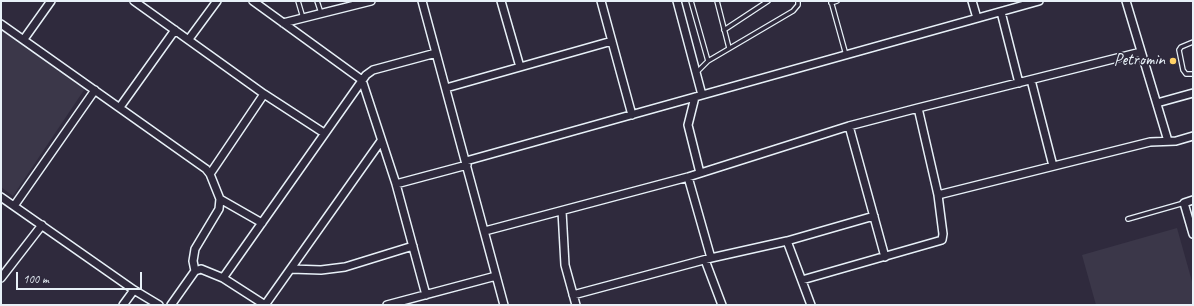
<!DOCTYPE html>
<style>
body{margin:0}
#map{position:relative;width:1194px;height:306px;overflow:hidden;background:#2f2a3d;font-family:Caveat,sans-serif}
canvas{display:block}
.frame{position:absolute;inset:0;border:2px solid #e8f1f8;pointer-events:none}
.scale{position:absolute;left:16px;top:272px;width:126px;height:18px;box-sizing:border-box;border:2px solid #e8f1f8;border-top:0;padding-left:5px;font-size:12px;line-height:14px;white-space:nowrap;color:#e8f1f8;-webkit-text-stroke:3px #2f2a3d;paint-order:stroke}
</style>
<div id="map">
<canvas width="1194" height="306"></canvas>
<div class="frame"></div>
<div class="scale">100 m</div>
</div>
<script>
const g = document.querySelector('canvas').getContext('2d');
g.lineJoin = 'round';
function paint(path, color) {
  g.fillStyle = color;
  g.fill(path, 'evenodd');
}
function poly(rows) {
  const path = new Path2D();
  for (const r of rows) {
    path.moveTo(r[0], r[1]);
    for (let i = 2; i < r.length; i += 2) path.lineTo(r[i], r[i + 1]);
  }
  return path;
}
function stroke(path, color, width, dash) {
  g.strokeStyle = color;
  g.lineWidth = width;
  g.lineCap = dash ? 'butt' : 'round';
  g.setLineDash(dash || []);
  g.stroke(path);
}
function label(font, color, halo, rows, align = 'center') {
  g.font = font + ' Caveat,sans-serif';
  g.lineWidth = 3;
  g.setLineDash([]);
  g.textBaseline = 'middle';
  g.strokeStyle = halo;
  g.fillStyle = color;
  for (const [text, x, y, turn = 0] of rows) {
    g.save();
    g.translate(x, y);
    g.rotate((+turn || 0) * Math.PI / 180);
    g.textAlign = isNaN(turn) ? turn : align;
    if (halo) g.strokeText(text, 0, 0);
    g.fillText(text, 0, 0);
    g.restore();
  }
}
const built = poly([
 [1,29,86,87,13,196,1,187],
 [1177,228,1193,285,1193,305,1096,305,1082,255]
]);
const lane = poly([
 [298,1,303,18],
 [317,1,321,13],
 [691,1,708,61],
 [717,1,729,48],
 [831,1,846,55],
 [831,3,837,1],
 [724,30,768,1],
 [1193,42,1181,47,1179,50,1183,70,1186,74,1193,74],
 [696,73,708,61,793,11,798,5,798,1],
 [1128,219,1184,203]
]);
const street = poly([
 [134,1,264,94,324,133],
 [253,1,362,80,396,184,426,295],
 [422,1,504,305],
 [501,1,520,67],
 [601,1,632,115],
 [677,1,702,95],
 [972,1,977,18],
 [1126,1,1168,141],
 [1001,12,1019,83],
 [283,23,371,1],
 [1,24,206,169,210,174,220,199,219,209,195,249,193,261,195,271],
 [24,39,51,1],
 [189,39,217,1],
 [1031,80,1053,166],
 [446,88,612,41],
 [695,97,688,125,700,173],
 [1157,103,1193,93],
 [120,107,175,30],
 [849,126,885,257],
 [466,161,1039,1],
 [210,174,264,94],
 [688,177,711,258],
 [396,184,467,165],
 [938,195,1150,142,1176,141,1193,136],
 [1,197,134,290,159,305],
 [220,199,262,223],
 [1193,200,1184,203,1193,234],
 [14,206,95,90],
 [562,211,565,265,576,305],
 [485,231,688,177,849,126,918,108],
 [787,241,811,305],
 [705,260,722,305],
 [291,269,321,270,345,267,413,246],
 [1,278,42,225],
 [223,278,366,75,373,70,436,53],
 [802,280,942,240,943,234,938,195,918,108,1141,52],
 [573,295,711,258,787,241,874,216],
 [123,305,134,290],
 [171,305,195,271,201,269,223,278,265,305],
 [265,305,381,141],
 [387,305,496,276]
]);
const markers = [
 [1173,61,4,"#ffd166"]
];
const poiNames = [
 ["Petromin",1165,61]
];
paint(built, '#3b3749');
stroke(lane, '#e8f1f8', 6);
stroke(street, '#e8f1f8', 10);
stroke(lane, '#2f2a3d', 3.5);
stroke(street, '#2f2a3d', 7);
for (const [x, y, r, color] of markers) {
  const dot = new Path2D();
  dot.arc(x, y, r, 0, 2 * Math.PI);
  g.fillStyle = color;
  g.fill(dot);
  stroke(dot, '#2f2a3d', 1.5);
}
label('17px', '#e8f1f8', '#2f2a3d', poiNames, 'right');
</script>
